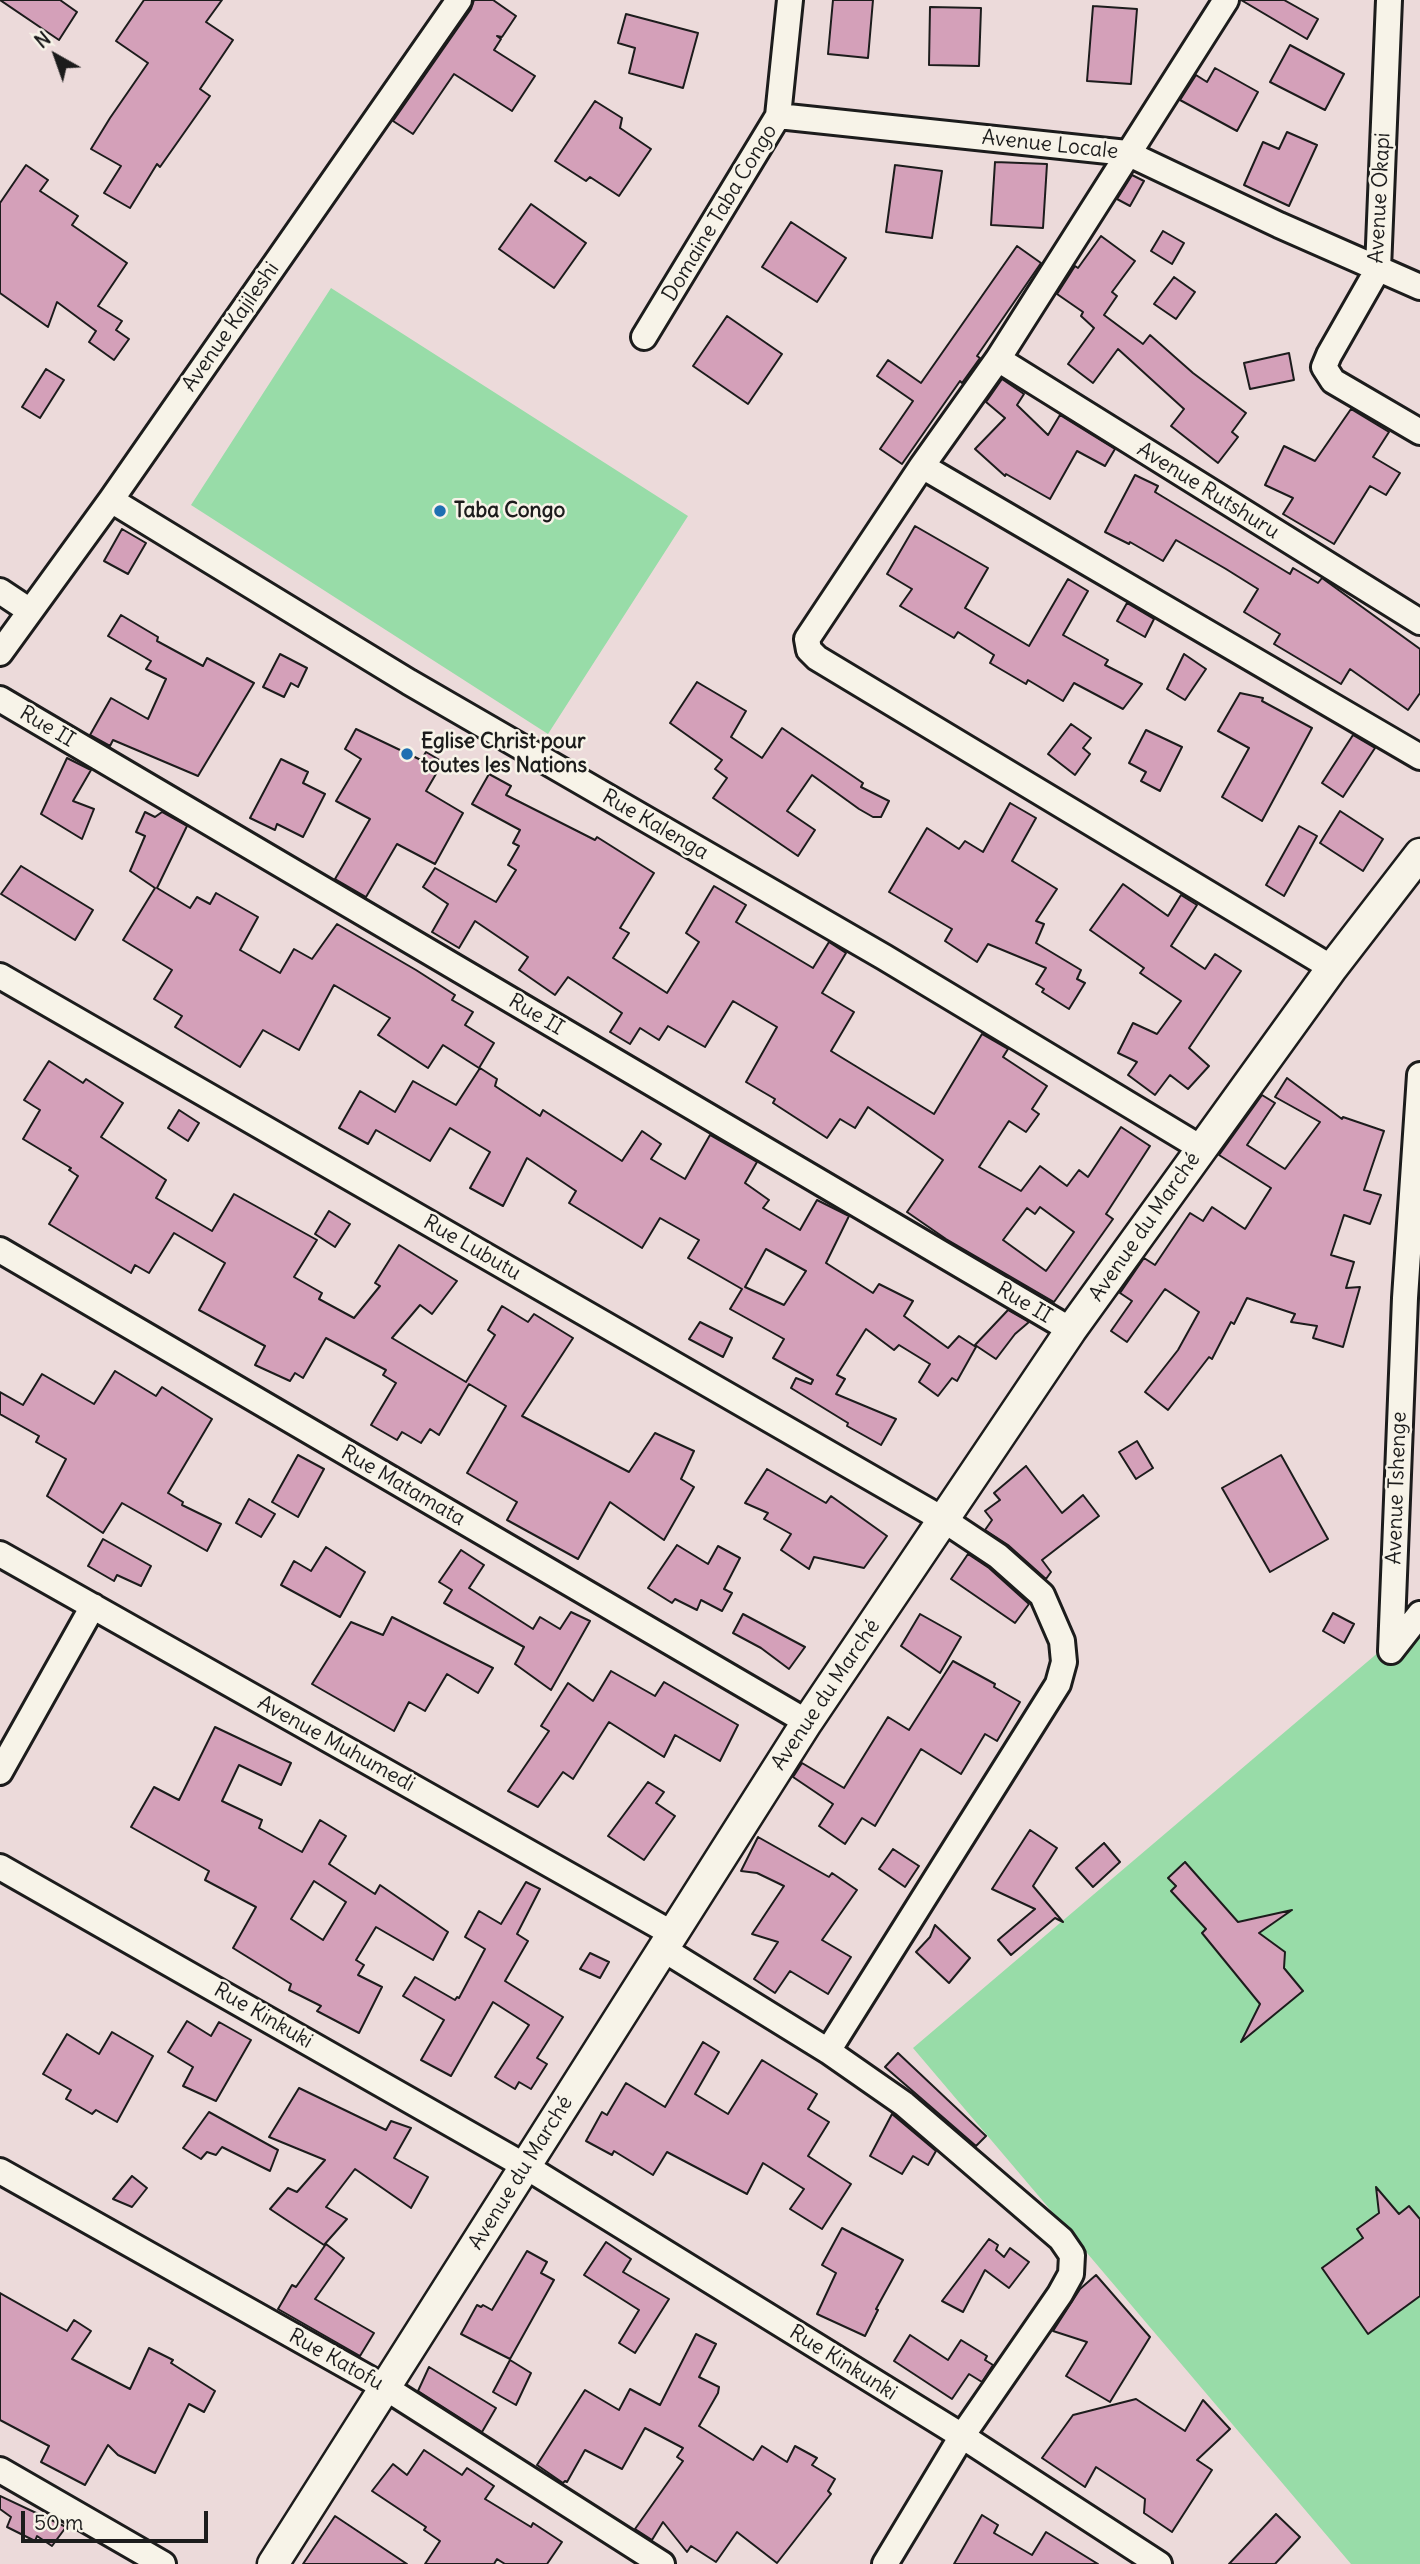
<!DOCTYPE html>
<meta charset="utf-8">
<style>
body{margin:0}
#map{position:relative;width:1420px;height:2564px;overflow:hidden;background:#ecdada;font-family:Delius,sans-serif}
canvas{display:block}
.north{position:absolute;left:21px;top:21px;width:70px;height:70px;-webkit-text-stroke:5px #f7f3e8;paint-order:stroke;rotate:320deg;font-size:19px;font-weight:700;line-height:28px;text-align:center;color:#1c1c1c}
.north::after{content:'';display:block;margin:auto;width:24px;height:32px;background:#1c1c1c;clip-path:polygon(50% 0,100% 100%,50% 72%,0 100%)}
.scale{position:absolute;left:21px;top:2511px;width:187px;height:32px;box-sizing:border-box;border:4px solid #1c1c1c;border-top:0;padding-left:9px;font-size:21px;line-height:24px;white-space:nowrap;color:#1c1c1c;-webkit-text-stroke:5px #f7f3e8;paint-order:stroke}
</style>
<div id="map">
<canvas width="1420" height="2564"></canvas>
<div class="north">N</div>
<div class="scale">50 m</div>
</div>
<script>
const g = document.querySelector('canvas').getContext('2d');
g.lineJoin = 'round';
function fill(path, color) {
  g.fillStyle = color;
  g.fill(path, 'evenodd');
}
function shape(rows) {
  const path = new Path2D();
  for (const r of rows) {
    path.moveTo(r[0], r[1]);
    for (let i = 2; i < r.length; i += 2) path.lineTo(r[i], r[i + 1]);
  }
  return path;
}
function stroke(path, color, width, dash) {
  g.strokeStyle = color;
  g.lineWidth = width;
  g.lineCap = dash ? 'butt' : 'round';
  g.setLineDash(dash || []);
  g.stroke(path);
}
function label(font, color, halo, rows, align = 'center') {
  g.font = font + ' Delius,sans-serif';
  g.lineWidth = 5;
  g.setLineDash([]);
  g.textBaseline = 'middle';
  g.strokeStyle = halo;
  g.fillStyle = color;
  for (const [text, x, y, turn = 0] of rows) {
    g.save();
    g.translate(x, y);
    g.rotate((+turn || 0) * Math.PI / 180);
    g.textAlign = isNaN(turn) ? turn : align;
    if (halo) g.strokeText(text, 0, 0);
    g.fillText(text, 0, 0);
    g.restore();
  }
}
const green = shape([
 [331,288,688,516,548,734,191,505],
 [1420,1617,1420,2564,1351,2564,913,2048]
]);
const building = shape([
 [0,0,60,0,77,12,59,40,0,0],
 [144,0,222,0,206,22,233,40,200,89,210,96,160,167,157,164,130,208,104,193,121,166,91,149,110,118,148,63,116,41,144,0],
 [474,0,493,0,516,16,502,37,497,36,501,39,494,50,535,76,512,111,454,74,413,134,393,121,471,9,474,0],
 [833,0,873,0,868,58,828,54,833,0],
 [1241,0,1284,0,1318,19,1307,39,1241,0],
 [1093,6,1137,9,1131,84,1087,81,1093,6],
 [930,7,981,8,979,66,929,65,930,7],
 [626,14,698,33,683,88,629,73,635,48,618,43,626,14],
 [1290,45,1344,74,1325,110,1270,82,1290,45],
 [1215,68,1258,92,1237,131,1180,100,1196,75,1207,82,1215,68],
 [595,101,622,118,620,128,651,149,619,196,590,177,586,181,555,161,595,101],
 [1287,132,1317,145,1289,206,1244,185,1263,142,1279,149,1287,132],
 [995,162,1047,164,1043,228,991,225,995,162],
 [26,165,48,180,40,191,78,216,72,225,127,263,98,306,122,321,116,330,129,339,114,360,89,342,96,331,57,302,48,327,0,293,0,203,26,165],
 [895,165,942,171,932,238,886,232,895,165],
 [1132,175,1144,181,1130,206,1117,199,1132,175],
 [531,204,586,243,554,288,499,249,531,204],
 [791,222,846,258,817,302,762,267,791,222],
 [1163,231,1184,243,1172,264,1151,251,1163,231],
 [1101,236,1135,261,1112,292,1117,296,1104,315,1143,344,1150,335,1193,373,1246,413,1232,432,1238,437,1218,463,1171,426,1184,409,1118,349,1093,383,1068,364,1094,328,1081,316,1083,312,1057,294,1075,266,1078,268,1101,236],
 [1017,246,1041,263,977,356,980,358,962,383,960,381,902,464,880,449,913,401,877,376,888,360,921,383,1017,246],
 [1174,277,1195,292,1176,319,1154,304,1174,277],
 [727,316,782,354,748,404,693,366,727,316],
 [1289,353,1294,380,1250,389,1244,363,1289,353],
 [46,369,64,380,40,418,22,407,46,369],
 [1002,379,1024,394,1017,405,1048,435,1060,415,1115,449,1105,466,1077,451,1050,499,1006,474,1005,476,975,449,1005,418,986,402,1002,379],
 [1351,409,1389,432,1373,457,1400,473,1386,495,1370,486,1334,544,1283,514,1293,498,1265,485,1284,446,1315,461,1351,409],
 [1135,475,1158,486,1155,492,1290,574,1293,568,1318,583,1322,578,1420,649,1420,693,1408,710,1350,669,1341,684,1274,644,1280,634,1244,612,1258,589,1226,569,1176,540,1163,561,1130,542,1129,544,1105,532,1135,475],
 [915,526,988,568,965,608,1029,646,1068,579,1088,591,1063,635,1108,660,1105,665,1142,684,1123,709,1074,683,1063,701,1028,680,1026,684,990,663,994,655,958,632,954,638,900,606,912,589,887,574,915,526],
 [122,529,146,543,128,574,104,561,122,529],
 [1127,603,1154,619,1145,637,1117,621,1127,603],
 [121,615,158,637,157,641,203,666,207,658,254,683,198,776,113,740,110,746,90,735,111,698,148,719,166,679,146,669,151,661,108,636,121,615],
 [280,654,307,668,298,687,291,683,284,697,263,687,280,654],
 [1184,654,1206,669,1185,700,1167,689,1184,654],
 [697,682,746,711,731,737,762,758,782,728,863,783,861,787,889,801,881,817,873,817,859,809,812,775,787,811,815,830,798,856,713,798,727,778,715,769,722,760,670,723,697,682],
 [1240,693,1263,698,1262,701,1312,728,1262,821,1222,797,1249,748,1218,731,1240,693],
 [1071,724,1091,738,1083,748,1090,754,1075,775,1048,754,1071,724],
 [356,729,421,760,426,752,443,762,426,791,463,813,435,864,397,844,366,897,335,879,370,819,336,801,361,759,345,749,356,729],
 [1146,730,1182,747,1160,791,1141,781,1146,772,1129,763,1146,730],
 [1353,735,1375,748,1343,797,1322,783,1353,735],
 [67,758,91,770,73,801,94,809,82,839,41,814,67,758],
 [281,759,308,772,303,783,325,794,303,837,277,824,275,830,250,818,281,759],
 [489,774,511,786,506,795,595,840,597,837,654,873,620,928,629,933,613,958,667,993,699,942,686,933,714,886,746,905,736,922,813,968,829,942,846,953,822,993,854,1012,831,1051,934,1114,982,1034,1008,1049,1003,1057,1047,1086,1032,1109,1039,1114,1026,1132,1009,1121,979,1167,1021,1191,1040,1166,1067,1186,1079,1170,1088,1177,1121,1127,1150,1146,1106,1214,1113,1219,1054,1302,946,1239,907,1212,943,1160,868,1107,855,1128,840,1119,827,1138,773,1103,775,1099,746,1082,777,1027,733,1001,705,1047,668,1026,659,1040,640,1028,630,1044,610,1032,622,1013,568,977,555,995,519,970,528,957,475,921,459,948,432,932,448,904,423,887,435,868,496,902,516,870,508,865,519,846,513,843,520,830,472,804,489,774],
 [1040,1207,1074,1232,1046,1271,1003,1240,1027,1208,1035,1214,1040,1207],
 [1010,803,1036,818,1012,861,1057,889,1036,921,1044,924,1036,943,1081,970,1077,979,1085,983,1069,1009,1042,992,1044,989,1036,984,1046,968,988,944,977,962,945,941,952,929,889,892,927,828,959,849,965,841,983,852,1010,803],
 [1340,811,1383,839,1363,871,1320,843,1340,811],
 [145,812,155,817,162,812,187,826,157,888,190,908,197,897,210,904,216,893,258,917,240,950,280,973,294,949,312,959,337,924,416,970,455,995,452,1000,473,1012,465,1025,494,1043,479,1068,443,1045,428,1068,378,1035,390,1018,334,985,299,1050,263,1030,240,1067,175,1027,182,1016,154,999,172,970,123,940,155,888,130,871,145,836,136,832,145,812],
 [1299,826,1317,836,1284,896,1266,885,1299,826],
 [21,866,93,910,75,940,1,894,21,866],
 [1123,884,1168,916,1181,895,1197,905,1171,946,1205,969,1215,954,1241,971,1189,1048,1209,1066,1188,1089,1170,1075,1155,1095,1128,1075,1137,1062,1118,1053,1133,1023,1157,1034,1181,1001,1140,973,1144,968,1090,930,1123,884],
 [49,1061,83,1083,86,1079,123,1103,101,1137,166,1180,156,1198,212,1231,234,1194,317,1240,294,1277,322,1293,319,1299,354,1318,380,1286,375,1283,399,1245,457,1281,432,1314,420,1305,392,1338,466,1382,495,1335,488,1330,502,1306,528,1322,534,1314,573,1338,522,1416,629,1472,655,1433,694,1451,681,1479,694,1487,664,1540,610,1502,578,1559,507,1520,517,1502,467,1473,506,1406,469,1384,439,1435,430,1429,421,1443,402,1432,397,1440,371,1425,396,1383,383,1375,386,1370,326,1338,303,1378,295,1373,290,1381,255,1365,265,1346,199,1310,225,1263,174,1233,149,1273,135,1265,131,1273,49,1224,78,1176,69,1170,71,1168,23,1139,40,1110,24,1100,49,1061],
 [480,1068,497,1079,495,1086,540,1116,543,1110,622,1161,642,1131,661,1144,651,1159,685,1179,710,1135,757,1162,745,1183,769,1200,763,1208,800,1230,817,1200,849,1216,826,1263,873,1293,879,1284,913,1301,904,1316,948,1348,959,1336,976,1347,957,1381,952,1378,938,1396,919,1382,930,1364,899,1345,894,1350,866,1329,837,1375,845,1379,836,1394,896,1419,881,1445,847,1426,848,1423,791,1388,796,1378,811,1384,813,1380,773,1358,784,1339,730,1309,742,1289,688,1258,699,1240,660,1218,642,1248,569,1203,576,1191,527,1158,503,1206,470,1188,490,1152,450,1128,430,1161,376,1130,368,1144,339,1128,360,1091,395,1112,413,1081,456,1105,480,1068],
 [766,1249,806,1271,784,1305,745,1287,766,1249],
 [1287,1078,1342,1119,1343,1117,1384,1131,1364,1190,1381,1195,1370,1224,1344,1215,1331,1255,1354,1262,1346,1288,1360,1287,1343,1347,1313,1338,1317,1326,1291,1322,1295,1314,1247,1298,1234,1324,1231,1322,1212,1359,1209,1357,1168,1410,1145,1392,1178,1350,1199,1312,1165,1289,1127,1342,1111,1331,1132,1301,1120,1293,1144,1258,1155,1265,1190,1213,1203,1221,1212,1207,1245,1229,1271,1188,1219,1155,1262,1095,1275,1103,1247,1145,1285,1169,1320,1122,1275,1097,1287,1078],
 [179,1110,199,1123,188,1141,168,1128,179,1110],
 [329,1211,350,1224,335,1247,315,1234,329,1211],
 [1008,1310,1029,1322,1015,1334,996,1359,975,1345,1008,1310],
 [700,1322,732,1338,723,1357,689,1339,700,1322],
 [115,1371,156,1396,162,1387,212,1419,168,1493,183,1502,182,1505,221,1524,207,1551,122,1503,103,1533,47,1496,66,1459,36,1442,39,1436,0,1414,0,1392,23,1405,42,1374,94,1404,115,1371],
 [1137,1441,1153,1468,1136,1479,1119,1452,1137,1441],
 [298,1455,324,1469,298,1517,272,1502,298,1455],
 [1281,1455,1328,1539,1270,1572,1222,1488,1281,1455],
 [1026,1466,1062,1513,1083,1495,1099,1516,1042,1560,1051,1572,1046,1579,1008,1545,985,1530,992,1520,985,1511,1000,1500,994,1493,1026,1466],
 [767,1469,826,1503,831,1496,887,1536,864,1568,814,1557,809,1569,781,1550,791,1534,764,1519,768,1513,745,1503,767,1469],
 [249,1499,275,1514,261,1537,236,1523,249,1499],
 [103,1539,151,1566,141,1586,117,1575,114,1581,88,1566,103,1539],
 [677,1545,708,1564,718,1546,740,1558,724,1589,732,1593,722,1611,701,1600,697,1610,675,1599,672,1603,648,1588,677,1545],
 [326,1547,365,1572,340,1617,281,1585,294,1561,311,1571,326,1547],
 [461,1550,484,1565,469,1588,533,1629,540,1617,560,1629,571,1612,590,1621,551,1690,515,1664,524,1647,444,1603,452,1590,439,1582,461,1550],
 [968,1554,989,1568,1029,1604,1015,1623,951,1579,968,1554],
 [1333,1613,1354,1624,1344,1643,1323,1631,1333,1613],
 [743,1614,805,1647,789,1669,761,1648,733,1633,743,1614],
 [920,1614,961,1637,940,1673,901,1646,920,1614],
 [392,1617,493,1668,478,1693,447,1674,425,1711,409,1702,394,1731,312,1684,351,1622,383,1635,392,1617],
 [953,1661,995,1684,994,1687,1020,1702,997,1741,985,1734,961,1774,921,1749,875,1826,862,1818,845,1844,819,1826,833,1804,793,1777,802,1763,844,1788,888,1717,909,1730,953,1661],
 [611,1671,655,1696,664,1682,738,1725,720,1761,675,1735,664,1757,609,1722,573,1779,563,1772,538,1807,508,1791,549,1731,541,1726,568,1683,593,1701,611,1671],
 [215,1727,291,1763,281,1785,239,1765,222,1801,262,1820,259,1828,302,1852,320,1820,346,1836,329,1864,375,1894,380,1885,448,1932,433,1960,376,1927,356,1960,364,1965,358,1975,382,1987,359,2033,317,2011,321,2006,289,1990,291,1984,233,1948,256,1907,205,1880,209,1871,131,1827,154,1787,179,1800,215,1727],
 [314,1881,346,1902,323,1940,291,1919,314,1881],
 [648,1782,664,1792,656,1803,675,1816,644,1860,608,1836,648,1782],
 [1030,1830,1057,1848,1033,1886,1063,1922,1055,1918,1011,1955,998,1940,1035,1909,992,1889,1030,1830],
 [758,1837,829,1877,832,1873,857,1890,822,1940,851,1957,828,1994,790,1971,775,1993,754,1979,778,1942,752,1934,784,1886,757,1873,741,1871,758,1837],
 [1104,1843,1120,1862,1093,1887,1076,1868,1104,1843],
 [893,1849,919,1866,905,1887,879,1869,893,1849],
 [1185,1862,1238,1922,1292,1910,1259,1933,1285,1952,1284,1968,1303,1991,1241,2042,1260,2004,1202,1933,1206,1929,1171,1891,1176,1886,1168,1878,1185,1862],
 [526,1882,540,1889,517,1934,528,1941,505,1981,563,2017,537,2058,547,2064,531,2089,519,2082,515,2089,495,2077,529,2025,493,2002,451,2076,421,2060,444,2020,403,1996,415,1977,455,2000,457,1997,459,1998,485,1949,465,1937,479,1911,501,1924,526,1882],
 [935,1925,970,1958,949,1983,916,1952,930,1937,935,1925],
 [590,1953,609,1962,600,1978,580,1969,590,1953],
 [187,2021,211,2036,219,2022,251,2040,216,2101,183,2086,193,2067,168,2052,187,2021],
 [112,2032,153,2056,117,2122,96,2110,92,2114,66,2099,71,2090,43,2074,67,2034,99,2054,112,2032],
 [703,2042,719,2052,695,2094,728,2114,762,2060,817,2094,808,2109,829,2122,808,2156,851,2184,822,2229,790,2209,804,2189,763,2163,747,2194,667,2152,653,2175,614,2151,612,2155,586,2141,602,2112,607,2115,626,2083,665,2107,703,2042],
 [898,2053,986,2136,976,2146,885,2067,898,2053],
 [299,2088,386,2130,391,2121,411,2128,394,2158,428,2177,411,2208,355,2169,326,2207,347,2219,324,2245,270,2209,288,2188,297,2192,325,2160,269,2137,299,2088],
 [209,2112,278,2150,270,2171,222,2147,216,2155,207,2152,201,2159,183,2148,209,2112],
 [892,2114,936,2151,928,2165,913,2156,902,2174,870,2156,892,2114],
 [132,2176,147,2188,132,2207,113,2199,132,2176],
 [1376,2187,1399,2214,1409,2206,1420,2219,1420,2296,1368,2334,1322,2268,1363,2238,1357,2229,1379,2213,1376,2187],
 [842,2228,903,2260,876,2309,878,2310,865,2336,817,2314,836,2273,822,2265,842,2228],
 [989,2239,998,2245,996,2250,1004,2257,1010,2248,1029,2262,1009,2288,985,2270,963,2312,942,2301,989,2239],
 [606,2242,631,2259,623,2272,669,2299,635,2353,619,2343,639,2310,584,2275,606,2242],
 [326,2244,344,2258,315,2299,374,2333,360,2356,278,2309,292,2285,296,2287,326,2244],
 [527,2251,547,2262,541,2273,554,2280,510,2359,461,2334,477,2305,481,2307,483,2305,492,2310,527,2251],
 [1096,2275,1150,2337,1110,2402,1066,2376,1087,2342,1053,2331,1080,2289,1096,2275],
 [0,2293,67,2331,74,2320,91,2331,72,2359,130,2389,149,2348,173,2360,171,2363,215,2391,204,2412,189,2404,155,2473,118,2455,108,2445,85,2485,41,2462,49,2446,0,2420,0,2293],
 [696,2334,716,2344,699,2377,719,2387,718,2393,699,2426,753,2460,762,2446,787,2462,795,2446,817,2458,812,2465,835,2479,828,2491,831,2494,777,2563,737,2532,716,2562,691,2546,687,2552,663,2522,652,2540,635,2529,683,2461,677,2457,683,2448,645,2428,622,2469,585,2450,567,2482,565,2481,563,2483,537,2465,585,2390,619,2410,630,2389,660,2405,696,2334],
 [910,2335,948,2360,961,2340,987,2356,985,2360,993,2365,982,2382,969,2374,952,2399,894,2361,910,2335],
 [510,2360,531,2373,516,2405,493,2392,510,2360],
 [429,2367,496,2408,482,2432,418,2391,429,2367],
 [1136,2399,1185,2431,1203,2400,1230,2429,1197,2460,1212,2470,1172,2532,1144,2513,1145,2499,1096,2467,1085,2487,1042,2458,1073,2415,1136,2399],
 [424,2450,462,2475,467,2468,494,2486,485,2499,531,2527,533,2523,562,2542,547,2564,505,2564,497,2559,494,2564,425,2564,440,2541,424,2530,426,2527,372,2491,393,2464,407,2475,424,2450],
 [0,2496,66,2527,52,2546,37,2536,35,2541,7,2527,11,2517,0,2509,0,2496],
 [1276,2514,1300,2537,1275,2564,1229,2564,1276,2514],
 [982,2515,998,2525,994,2533,1032,2555,1046,2532,1098,2564,954,2564,982,2515],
 [335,2516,407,2564,303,2564,335,2516]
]);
const minor = shape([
 [1226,0,998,359,922,466,807,639,809,650,817,658,1332,968],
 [1389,0,1378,269,1329,355,1324,367,1333,381,1420,432],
 [778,116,1127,153,1279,225,1420,287],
 [644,337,778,116,790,0],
 [998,359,1420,622],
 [922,466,1420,757],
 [111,500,409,682,884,957,1201,1148],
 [0,591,30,611],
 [0,653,111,500,459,0],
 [0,699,1071,1330],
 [0,976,944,1520,998,1556,1042,1595,1062,1641,1064,1662,1058,1684,828,2051],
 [0,1250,807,1722],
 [0,1554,673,1934],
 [1391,1651,1405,1298,1420,1075],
 [1391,1651,1420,1614],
 [0,1772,93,1606],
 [0,1867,525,2166,962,2436,1159,2564],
 [663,1949,828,2051,904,2104,1061,2239,1072,2255,1071,2274,1060,2294,962,2436,885,2564],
 [0,2171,386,2388,662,2564],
 [0,2470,163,2564]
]);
const tertiary = shape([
 [273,2564,807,1722,1071,1330,1332,968,1420,854]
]);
const markers = [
 [440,511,7,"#1f6fb2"],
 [407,754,7,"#1f6fb2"]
];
const streetNames = [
 ["Avenue Locale",1050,145,6],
 ["Avenue Okapi",1380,198,-87],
 ["Domaine Taba Congo",720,213,-59],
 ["Avenue Kajileshi",231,327,-55],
 ["Avenue Rutshuru",1208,491,32],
 ["Rue II",47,727,31],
 ["Rue Kalenga",655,825,30],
 ["Rue II",536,1015,31],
 ["Avenue du Marché",1145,1227,-55],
 ["Rue Lubutu",472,1248,30],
 ["Rue II",1024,1303,31],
 ["Rue Matamata",403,1486,30],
 ["Avenue Tshenge",1397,1488,-88],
 ["Avenue du Marché",826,1695,-56],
 ["Avenue Muhumedi",336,1744,29],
 ["Rue Kinkuki",263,2016,30],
 ["Avenue du Marché",521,2173,-58],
 ["Rue Katofu",336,2360,29],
 ["Rue Kinkunki",843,2363,32]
];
const poiNames = [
 ["Taba Congo",454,511],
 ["Eglise Christ pour",421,742],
 ["toutes les Nations",421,766]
];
fill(green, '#98dca8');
fill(building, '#d4a0b9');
stroke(building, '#1c1c1c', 2);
stroke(minor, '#1c1c1c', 30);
stroke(tertiary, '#1c1c1c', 35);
stroke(minor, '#f7f3e8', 24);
stroke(tertiary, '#f7f3e8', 30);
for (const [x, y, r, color] of markers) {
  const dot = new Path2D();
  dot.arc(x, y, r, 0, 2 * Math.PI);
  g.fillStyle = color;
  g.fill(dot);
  stroke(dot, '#f7f3e8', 2.5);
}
label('21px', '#1c1c1c', '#f7f3e8', streetNames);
label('bold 21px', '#1c1c1c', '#f7f3e8', poiNames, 'left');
</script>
